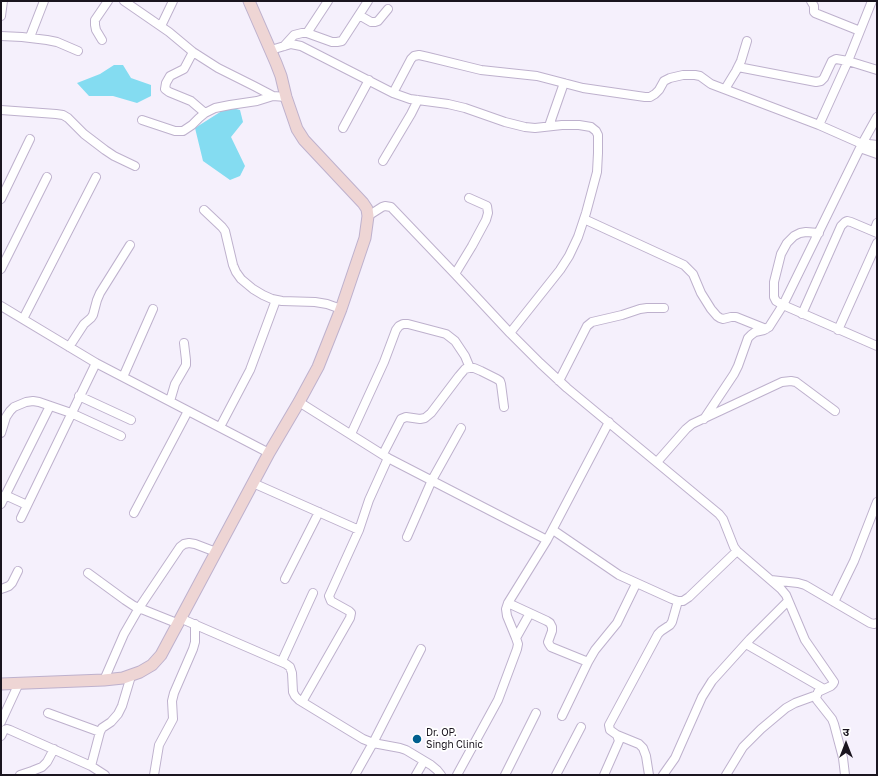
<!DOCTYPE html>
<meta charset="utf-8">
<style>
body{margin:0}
#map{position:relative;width:878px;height:776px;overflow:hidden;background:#f5f0fc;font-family:"Golos Text","Noto Sans Devanagari",sans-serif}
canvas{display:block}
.frame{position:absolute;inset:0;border:2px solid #1a151f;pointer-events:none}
.north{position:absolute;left:826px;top:724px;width:40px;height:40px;-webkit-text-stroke:3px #fff;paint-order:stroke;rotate:0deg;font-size:11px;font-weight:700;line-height:16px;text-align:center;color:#1a151f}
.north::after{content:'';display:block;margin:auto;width:14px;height:18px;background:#1a151f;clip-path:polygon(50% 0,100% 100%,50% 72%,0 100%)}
</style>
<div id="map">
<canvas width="878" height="776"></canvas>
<div class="frame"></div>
<div class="north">उ</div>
</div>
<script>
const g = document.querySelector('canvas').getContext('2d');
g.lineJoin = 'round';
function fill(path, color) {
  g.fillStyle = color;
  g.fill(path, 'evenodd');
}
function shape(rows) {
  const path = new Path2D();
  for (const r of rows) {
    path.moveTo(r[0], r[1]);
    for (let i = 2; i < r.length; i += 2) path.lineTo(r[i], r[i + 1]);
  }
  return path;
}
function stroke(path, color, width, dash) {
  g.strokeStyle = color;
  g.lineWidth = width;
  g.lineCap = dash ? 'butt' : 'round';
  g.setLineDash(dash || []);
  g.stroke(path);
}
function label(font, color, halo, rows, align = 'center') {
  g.font = font + ' "Golos Text",sans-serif';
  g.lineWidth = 3.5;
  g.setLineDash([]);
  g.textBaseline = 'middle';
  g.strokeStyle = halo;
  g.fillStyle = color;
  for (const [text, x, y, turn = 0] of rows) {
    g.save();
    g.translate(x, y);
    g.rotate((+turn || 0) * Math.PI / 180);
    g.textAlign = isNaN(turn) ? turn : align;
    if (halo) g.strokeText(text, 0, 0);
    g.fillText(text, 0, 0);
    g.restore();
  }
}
const water = shape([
 [114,65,123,65,131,78,151,85,151,96,137,103,113,96,89,96,77,83,100,74],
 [228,107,240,110,243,122,231,137,245,166,240,176,230,180,203,161,195,128]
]);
const street = shape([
 [124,1,169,32,193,52,218,68,254,86,273,96],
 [811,1,814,6,814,12,815,13,860,31],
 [359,15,371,22,375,22,378,21,388,9],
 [1,16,3,1],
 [161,26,173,1],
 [307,33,328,1],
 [1,36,22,37,47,40,57,42,78,51],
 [30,37,44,1],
 [102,40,96,30,95,25,95,20,108,1],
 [284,46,294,35,302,33,307,33,332,42,337,42,342,41,344,38,368,1],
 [271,50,291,44,301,46,393,93,410,99,448,104,465,108,505,122,525,127,535,128,562,125,579,125,591,127,596,131,598,135,598,153,597,172,586,213,578,237,569,256,560,270,510,333],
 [193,52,184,69,170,76,166,83,165,89,169,92,191,101,205,113],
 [738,67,816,82,821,81,824,78,832,61,836,59,848,61,877,70],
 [725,89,736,71,741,61,747,41],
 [393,93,411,59,414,56,419,55,428,57,481,70,537,76,583,88,645,97,650,97,655,94,659,90,664,81,670,78,683,75,695,75,700,76,711,84,819,125],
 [1,110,56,114,63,115,68,118,84,134,105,150,114,156,135,166],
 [877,117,862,144,783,305,877,346],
 [142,120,175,131,183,131,192,125,199,118,205,113,215,108,230,105,257,101,273,96,286,97],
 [549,126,564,83],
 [343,128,369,80],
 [864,142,869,144,877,145],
 [862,144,819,125,848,61,872,1],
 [860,148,877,154],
 [383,161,411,114,418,100],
 [1,199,30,139],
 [204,210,222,227,225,231,233,265,236,272,241,279,253,289,263,295,272,299,282,301,315,302,327,304,341,309],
 [368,216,382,207,385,206,391,207,455,274,510,333,540,363,567,388,719,514,723,519,734,547,737,551,781,589,786,595,805,640,834,682,833,684,831,686,818,692,816,698,817,700,832,719,834,724,843,758,845,775],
 [584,219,684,265,693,274,701,293,711,309,717,316,720,318,723,319,731,317,736,317,766,329],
 [874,231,877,223],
 [1,269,47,177],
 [455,274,472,246,486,220,488,213,487,206,469,198],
 [1,306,96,363,269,453],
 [802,314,841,226,845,222,847,221,851,222,877,233],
 [23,319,96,177],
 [838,330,877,243],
 [69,347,84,324,91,318,93,315,97,300,100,293,130,245],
 [123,377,153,309],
 [559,381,587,326,592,322,622,315,640,309,647,308,664,308],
 [79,396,131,420],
 [170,401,175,384,186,365,186,360,184,343],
 [299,402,388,458,547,540],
 [704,419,734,374,738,366,748,338,751,335,755,332,764,330,769,327,783,305,776,301,774,297,774,282,781,254,787,243,794,236,800,233,806,232,819,233],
 [220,427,250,370,276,300],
 [1,433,6,417,10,411,14,407,26,402,33,401,39,402,71,413,121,436],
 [351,434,384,362,396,330,399,326,403,324,408,324,446,334,455,341,465,356,470,368],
 [383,454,401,419,406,417,420,419,425,418,431,413,459,376,465,369,469,368,474,368,481,371,497,379,500,381,501,384,504,407],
 [657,462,686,429,692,424,782,382,791,381,796,382,835,411],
 [253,483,359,530],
 [5,495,27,505],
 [1,504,50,406],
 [134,513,188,411],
 [21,518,96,363],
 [553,530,619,575,672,599,678,601,683,601,689,597,737,551],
 [407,537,432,480,461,428],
 [88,573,125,600,134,606,179,624],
 [285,579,319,512],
 [771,580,798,583,805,585,870,623,874,624,877,623],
 [1,589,4,588,9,586,12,583,18,571],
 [834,602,854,561,877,502],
 [508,603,547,621,550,623,552,627,552,631,548,642,549,644,551,647,588,662],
 [182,619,286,664,290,667,292,673,293,692,295,696,299,700,363,739,373,743,400,748,406,750,431,765,437,770,441,775],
 [516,638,530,613],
 [746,644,824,689],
 [282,661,313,593],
 [104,680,124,634,139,608,180,547,184,544,189,543,195,544,216,552],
 [302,702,350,618,351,613,349,611,331,601,329,596,359,530,369,500,388,458],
 [48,713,100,732],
 [562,716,588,662,595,650,617,623,636,584],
 [1,722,19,683],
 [617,735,639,744,643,748,646,756,649,775],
 [1,736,4,730,7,729,10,730,91,766,105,775],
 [91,766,100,732,102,728,111,722,118,714,122,706,131,676],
 [20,775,32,771,42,767,47,762,54,749],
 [154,775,159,745,173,719,172,701,174,693,193,649,195,642,195,624],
 [355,775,373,743,421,649],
 [416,775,424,761],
 [457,775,498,700,517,649,518,644,516,638,507,616,506,609,508,603,547,540,609,422],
 [505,775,536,713],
 [556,775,581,727],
 [604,775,619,741,617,735,610,730,609,725,658,634,661,631,670,625,672,622,678,601],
 [663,775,675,758,702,697,712,681,750,639,788,601],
 [726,775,743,747,761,729,786,708,795,703,817,695]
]);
const secondary = shape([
 [1,684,104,680,123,678,140,672,152,665,161,655,269,453,299,402,318,367,341,309,365,238,368,216,367,209,363,203,304,140,297,129,286,97,281,76,276,63,249,1]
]);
const markers = [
 [417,739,5,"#005f8f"]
];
const poiNames = [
 ["Dr. OP.",426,733],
 ["Singh Clinic",426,745]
];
fill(water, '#84dcf1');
stroke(street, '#beb1cd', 10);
stroke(secondary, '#beb1cd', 13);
stroke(street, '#fff', 8);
stroke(secondary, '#eed5d4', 11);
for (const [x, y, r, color] of markers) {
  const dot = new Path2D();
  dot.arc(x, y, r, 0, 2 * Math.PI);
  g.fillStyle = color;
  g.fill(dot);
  stroke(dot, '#fff', 1.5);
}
label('10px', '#1a151f', '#fff', poiNames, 'left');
</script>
